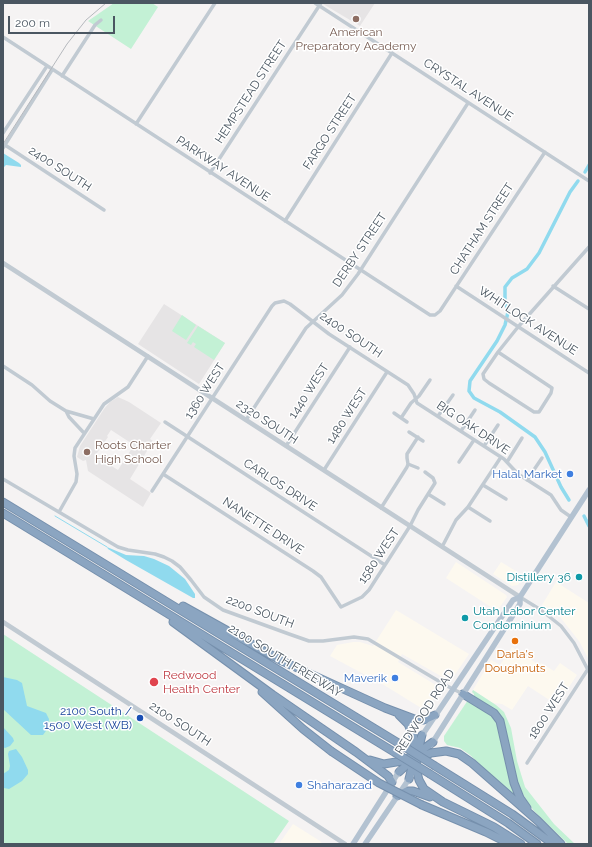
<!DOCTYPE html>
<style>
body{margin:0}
#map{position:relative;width:592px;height:847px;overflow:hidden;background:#f5f3f3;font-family:Raleway,sans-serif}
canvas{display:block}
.frame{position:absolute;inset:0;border:4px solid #4a5661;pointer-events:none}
.scale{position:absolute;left:8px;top:16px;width:107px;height:18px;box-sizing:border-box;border:2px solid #4a5661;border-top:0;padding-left:5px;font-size:12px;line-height:14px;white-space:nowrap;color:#4a5661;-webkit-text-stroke:3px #fff;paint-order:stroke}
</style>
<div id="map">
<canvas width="592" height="847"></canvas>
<div class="frame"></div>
<div class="scale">200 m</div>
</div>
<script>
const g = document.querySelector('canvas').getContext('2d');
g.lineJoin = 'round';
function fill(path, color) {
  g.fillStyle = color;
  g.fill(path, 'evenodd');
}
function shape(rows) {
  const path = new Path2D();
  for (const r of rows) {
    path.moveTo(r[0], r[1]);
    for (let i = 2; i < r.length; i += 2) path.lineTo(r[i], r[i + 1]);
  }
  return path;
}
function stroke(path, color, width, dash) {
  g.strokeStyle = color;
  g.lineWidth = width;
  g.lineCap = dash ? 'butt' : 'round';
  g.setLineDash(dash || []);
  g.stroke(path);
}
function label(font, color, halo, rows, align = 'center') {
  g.font = font + ' Raleway,sans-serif';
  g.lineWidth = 3;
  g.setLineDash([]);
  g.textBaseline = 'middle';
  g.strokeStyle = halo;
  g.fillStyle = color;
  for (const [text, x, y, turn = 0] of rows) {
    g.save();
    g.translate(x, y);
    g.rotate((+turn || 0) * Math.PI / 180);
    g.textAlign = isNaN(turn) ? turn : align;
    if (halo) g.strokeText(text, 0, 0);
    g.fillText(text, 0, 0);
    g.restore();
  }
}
const commercial = shape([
 [456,562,506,595,507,597,497,611,446,578],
 [501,562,524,576,518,585,512,586,493,574],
 [556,582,589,603,589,660,579,641,560,617,542,605],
 [396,610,469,654,454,676,446,679,402,654,398,662,439,687,439,690,426,711,384,685,330,656,337,645,353,642,360,642,373,646],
 [512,647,539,665,541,663,554,671,560,663,577,675,557,705,528,686,512,710,502,704,493,703,473,690,491,660,500,665],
 [293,824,320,841,323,844,279,844]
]);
const education = shape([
 [323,3,375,3,360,26,323,4],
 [164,304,225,343,199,384,138,344],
 [118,397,129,402,161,423,150,439,153,441,130,479,151,493,143,507,88,471,86,460,83,461,77,457,80,446,104,409,110,402],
 [111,430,134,445,118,470,95,456,108,437,107,436]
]);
const green = shape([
 [114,3,152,3,158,7,131,49,88,21],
 [182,315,196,325,186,340,172,331],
 [198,326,225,343,214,360,194,347,196,344,193,342,191,345,187,343],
 [3,634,289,821,273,844,3,844],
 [473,690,496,705,504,712,511,728,517,761,525,787,554,824,575,844,568,844,534,811,528,803,519,787,516,777,505,725,501,716,493,708,474,696,474,694,472,692],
 [468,700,487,711,496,720,517,800,470,755,460,748,447,745,444,741,444,736]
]);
const water = shape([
 [3,153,19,163,21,165,21,167,6,165,3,168],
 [107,547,126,555,144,556,154,559,169,566,185,579,195,594,195,598,193,598,126,560,108,549],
 [3,677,17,680,22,683,27,706,46,713,49,719,48,728,43,735,31,735,3,709],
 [3,727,13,738,14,741,10,746,5,748,3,747],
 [16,749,22,757,28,770,28,774,22,781,9,789,4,788,3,774,9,770,10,766,8,754,9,751]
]);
const stream = shape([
 [55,516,107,547]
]);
const canal = shape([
 [585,172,589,165],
 [569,500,561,487,545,452,535,437,500,412,474,398,469,391,470,381,497,341,505,325,508,312,505,301,505,287,512,278,527,269,539,253,570,192,578,181],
 [584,516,589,526]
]);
const minor = shape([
 [315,3,589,181],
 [3,37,430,315,435,315,440,311,545,152],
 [62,76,95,25,101,20],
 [136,124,215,3],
 [3,133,47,66],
 [5,145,104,210],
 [3,148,52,70],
 [210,173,321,3],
 [285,221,392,53],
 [456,286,589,373],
 [553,286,589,309],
 [498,352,552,388,551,393,539,412,534,412,489,383,484,379,483,374,498,352,518,327,589,247],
 [3,366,32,385,50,401,66,411,69,417,84,433],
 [66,411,94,419],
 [394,413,407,422],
 [438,416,453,395],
 [401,418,411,403,419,396,430,380],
 [246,420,306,328,342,295,358,274,468,103],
 [165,422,385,565],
 [461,431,475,410],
 [409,432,423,441],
 [286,446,350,347],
 [484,446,498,425],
 [459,462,474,440],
 [507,462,522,438],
 [408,464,418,468],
 [324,470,387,372],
 [163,474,313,571,321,577,341,607,362,597,369,590,410,526,418,510,435,483,433,478,425,472],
 [3,479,118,547,128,550,155,554,164,557,172,561,180,567,191,580,204,597,223,610,289,634,309,641,323,641,354,637,368,639,447,686,463,694],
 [527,480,542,458],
 [483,485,506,499],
 [152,491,272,306,275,303,284,301,290,304,329,334,408,385,414,394,417,403,504,459,518,474,551,495,561,510,571,517],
 [428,494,444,504],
 [468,507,490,521],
 [381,508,407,467,408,464,407,458,407,454,418,437],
 [59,512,76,482,77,474,74,456,75,448,104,404,128,387,148,356],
 [442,547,456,520,468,507,501,457],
 [520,597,541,610,561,626,574,643,588,670],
 [527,763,588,669]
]);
const tertiary = shape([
 [3,263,520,597],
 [3,622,345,844]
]);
const primary = shape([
 [421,737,513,600,520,597,589,490],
 [431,745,520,604,520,597],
 [353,844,400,770],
 [365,844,411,776]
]);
const motorway = shape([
 [3,502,400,744],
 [3,513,394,752],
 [183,606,282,661,385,708,417,720,424,720,435,715],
 [173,622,273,695,356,752,388,776,392,782],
 [262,692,303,729,331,751],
 [463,694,494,713,500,721,514,783,520,798,527,808],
 [399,715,408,724,414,738,414,760,409,779],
 [422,735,417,755,416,768,419,780,424,789,443,802,494,827,521,844],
 [370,760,384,764,402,761,418,753,433,742],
 [435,766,512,814,553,844],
 [399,772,410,762,431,753,446,751,459,754,472,763,538,821,561,844],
 [430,774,508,823,537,844],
 [397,796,407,791,413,791,430,797],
 [422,805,486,832,510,844]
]);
const tram = shape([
 [3,144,67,44,86,20,106,3]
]);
const motorwayBridge = shape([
 [400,744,435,766],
 [331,751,379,783,422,805],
 [394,752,430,774]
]);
const markers = [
 [356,19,4,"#8d6e63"],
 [87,452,4,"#8d6e63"],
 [570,474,4,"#3f7fe0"],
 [579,577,4,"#0f9aa8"],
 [465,618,4,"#0f9aa8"],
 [515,641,4,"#e8710a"],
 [395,678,4,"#3f7fe0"],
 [154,682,5,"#e0444e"],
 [140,718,4,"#1a4fb4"],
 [299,785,4,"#3f7fe0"]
];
const educationNames = [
 ["American",356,32],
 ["Preparatory Academy",356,46],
 ["Roots Charter",95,445,"left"],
 ["High School",95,459,"left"]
];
const streetNames = [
 ["CRYSTAL AVENUE",468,90,33],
 ["HEMPSTEAD STREET",251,92,-57],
 ["FARGO STREET",330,132,-57],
 ["2400 SOUTH",60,169,33],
 ["PARKWAY AVENUE",223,169,33],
 ["CHATHAM STREET",482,229,-57],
 ["DERBY STREET",360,250,-56],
 ["WHITLOCK AVENUE",528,321,33],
 ["2400 SOUTH",351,335,34],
 ["1360 WEST",205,391,-57],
 ["1440 WEST",309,391,-57],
 ["1480 WEST",347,416,-57],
 ["2320 SOUTH",267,422,33],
 ["BIG OAK DRIVE",473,428,34],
 ["CARLOS DRIVE",280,485,33],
 ["NANETTE DRIVE",263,526,33],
 ["1580 WEST",379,556,-56],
 ["2200 SOUTH",260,612,21],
 ["2100 SOUTH FREEWAY",285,661,31],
 ["1800 WEST",549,711,-57],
 ["REDWOOD ROAD",425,712,-57],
 ["2100 SOUTH",180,724,33]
];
const shopNames = [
 ["Halal Market",562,474],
 ["Maverik",387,678],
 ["Shaharazad",307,785,"left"]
];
const cultureNames = [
 ["Distillery 36",571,577],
 ["Utah Labor Center",473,611,"left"],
 ["Condominium",473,625,"left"]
];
const foodNames = [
 ["Darla's",515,654],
 ["Doughnuts",515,668]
];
const healthNames = [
 ["Redwood",163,675],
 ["Health Center",163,689]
];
const transitNames = [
 ["2100 South /",132,711],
 ["1500 West (WB)",132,725]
];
fill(commercial, '#fdf9ef');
fill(education, '#e6e4e5');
fill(green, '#c3f1d5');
fill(water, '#90daee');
stroke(stream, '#90daee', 1);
stroke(canal, '#90daee', 3.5);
stroke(motorway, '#7690ad', 9);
stroke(minor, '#c1cad2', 3.5);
stroke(tertiary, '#c1cad2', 4.5);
stroke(primary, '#b3c2d1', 5.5);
stroke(motorway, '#8ba5c1', 7);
stroke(tram, '#b5b8bd', 1);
stroke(motorwayBridge, '#7690ad', 9, []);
stroke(motorwayBridge, '#8ba5c1', 7);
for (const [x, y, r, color] of markers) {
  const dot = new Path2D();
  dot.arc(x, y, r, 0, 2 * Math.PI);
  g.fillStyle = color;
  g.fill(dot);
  stroke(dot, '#fff', 1.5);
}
label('12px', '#785e54', '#fff', educationNames);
label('12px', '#4a5661', '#fff', streetNames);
label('12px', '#366cbe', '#fff', shopNames, 'right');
label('12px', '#0d838f', '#fff', cultureNames, 'right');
label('12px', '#c56008', '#fff', foodNames);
label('12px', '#be3a42', '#fff', healthNames, 'left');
label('12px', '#164399', '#fff', transitNames, 'right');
</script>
